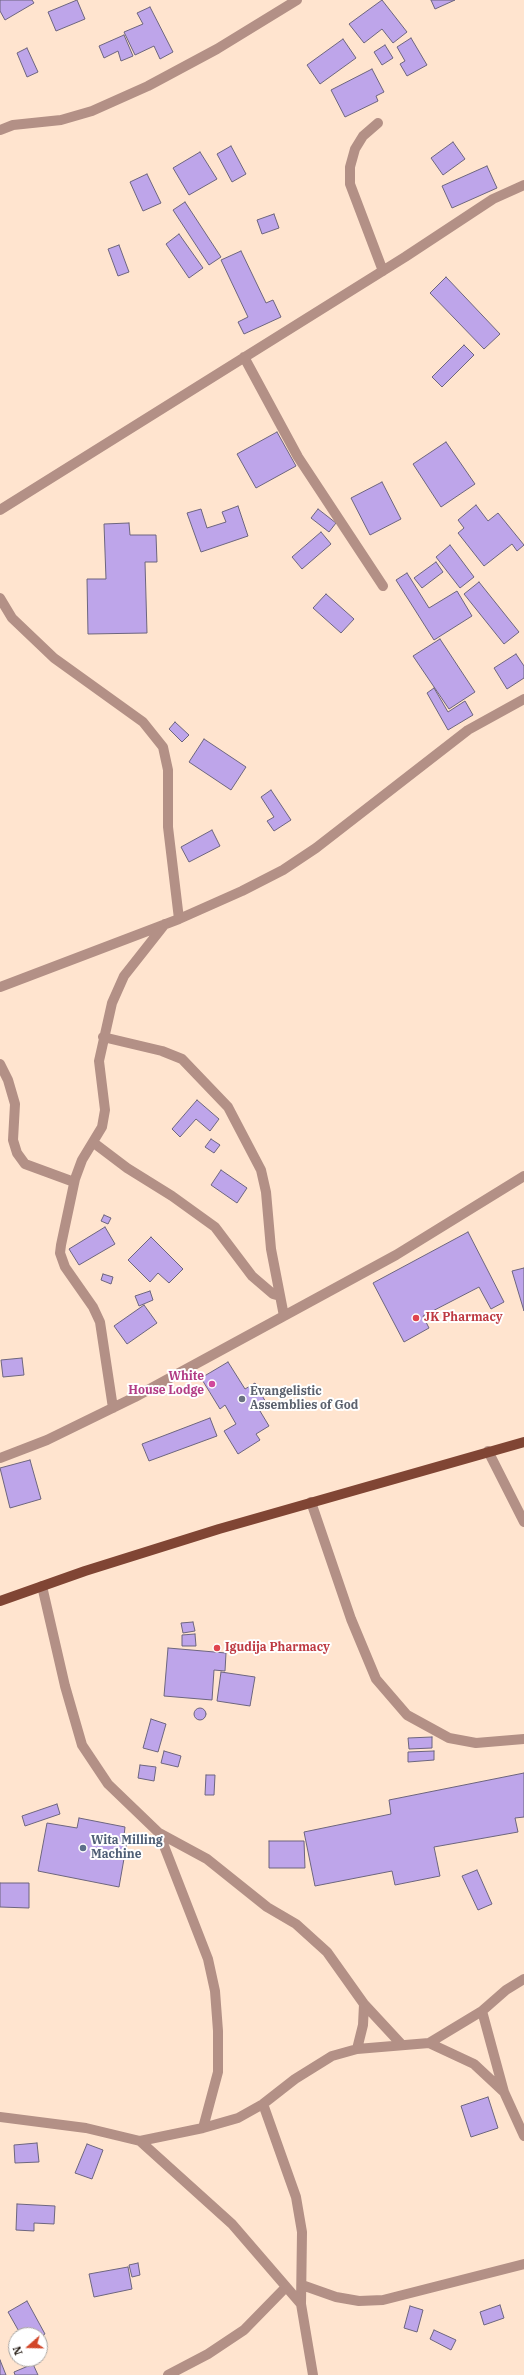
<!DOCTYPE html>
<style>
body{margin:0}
#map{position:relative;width:524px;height:2375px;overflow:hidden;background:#ffe4cf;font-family:"IBM Plex Serif",serif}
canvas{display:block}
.north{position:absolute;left:8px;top:2327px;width:40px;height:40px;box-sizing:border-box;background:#fff;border:1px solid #aaa6a3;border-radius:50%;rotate:250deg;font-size:11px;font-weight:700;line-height:16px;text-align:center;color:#2a2119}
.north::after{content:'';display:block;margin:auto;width:14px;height:18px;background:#d24729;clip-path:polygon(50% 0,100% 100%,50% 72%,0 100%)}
</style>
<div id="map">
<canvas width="524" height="2375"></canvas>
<div class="north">N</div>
</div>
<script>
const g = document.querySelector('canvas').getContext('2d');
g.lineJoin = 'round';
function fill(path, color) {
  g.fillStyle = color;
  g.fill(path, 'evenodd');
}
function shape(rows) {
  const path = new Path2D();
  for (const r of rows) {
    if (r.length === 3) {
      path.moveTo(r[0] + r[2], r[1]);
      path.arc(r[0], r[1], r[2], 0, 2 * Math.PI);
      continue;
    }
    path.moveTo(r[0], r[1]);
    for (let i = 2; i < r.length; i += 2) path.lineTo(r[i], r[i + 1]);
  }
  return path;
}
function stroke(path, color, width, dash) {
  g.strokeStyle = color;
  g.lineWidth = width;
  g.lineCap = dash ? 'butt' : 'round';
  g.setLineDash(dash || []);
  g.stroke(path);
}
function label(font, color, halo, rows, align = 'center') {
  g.font = font + ' "IBM Plex Serif",serif';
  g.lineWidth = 4;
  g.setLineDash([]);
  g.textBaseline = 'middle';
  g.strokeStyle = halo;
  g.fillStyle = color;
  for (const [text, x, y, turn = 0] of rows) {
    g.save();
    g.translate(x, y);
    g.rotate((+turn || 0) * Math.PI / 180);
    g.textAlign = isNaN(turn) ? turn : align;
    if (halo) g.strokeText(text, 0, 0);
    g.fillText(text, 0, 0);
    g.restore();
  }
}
const building = shape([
 [0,0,32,0,34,3,5,20,0,11,0,0],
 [77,0,85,19,56,31,48,12,77,0],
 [382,0,407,32,393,43,382,29,364,43,349,24,382,0],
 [431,0,455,0,435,9,431,0],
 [150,7,173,52,160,59,154,46,135,55,124,32,143,24,137,13,150,7],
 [124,35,133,56,121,61,118,51,104,58,99,46,124,35],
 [411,38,427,65,407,76,400,64,405,61,397,47,411,38],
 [343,39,356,58,320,84,307,65,343,39],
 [385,45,393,58,382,65,374,52,385,45],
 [27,48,38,72,27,77,17,53,27,48],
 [372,69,384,92,376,96,378,101,345,117,331,90,372,69],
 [453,142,465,159,443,175,431,158,453,142],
 [231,146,246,174,232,182,217,154,231,146],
 [200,152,217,179,189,195,173,168,200,152],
 [487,166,497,188,452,208,442,186,487,166],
 [147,174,161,203,143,211,130,182,147,174],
 [185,202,221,257,209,265,173,210,185,202],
 [274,214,279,228,262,234,257,220,274,214],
 [179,234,203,268,189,278,166,244,179,234],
 [119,245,129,272,118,276,108,249,119,245],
 [241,251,266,303,273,300,281,317,244,334,238,322,248,317,221,260,241,251],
 [446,277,500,334,484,349,430,293,446,277],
 [464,345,474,355,442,387,432,377,464,345],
 [277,432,296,466,256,488,237,454,277,432],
 [446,442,475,484,441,507,413,464,446,442],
 [382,482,401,519,370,535,351,498,382,482],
 [476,505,488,521,498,513,524,545,517,551,512,544,484,566,458,533,464,528,458,520,476,505],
 [238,506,248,536,201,552,187,513,201,509,207,528,226,522,222,512,238,506],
 [318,509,336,523,329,532,311,518,318,509],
 [129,523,130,535,156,535,157,562,145,562,147,633,88,634,87,579,106,579,104,524,129,523],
 [321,532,331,544,302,569,292,557,321,532],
 [450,545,474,577,460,588,436,557,450,545],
 [436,562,443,572,422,588,414,578,436,562],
 [407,573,429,608,457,591,472,616,434,640,396,580,407,573],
 [479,582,519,632,504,644,464,594,479,582],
 [326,594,354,619,341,633,313,608,326,594],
 [440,639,475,692,449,709,413,656,440,639],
 [516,654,524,666,524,678,507,689,494,668,516,654],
 [434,688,448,712,465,701,473,715,448,730,427,693,434,688],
 [175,722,189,735,182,742,169,729,175,722],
 [204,739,246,767,231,790,189,762,204,739],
 [271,790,291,820,274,831,267,821,274,817,261,797,271,790],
 [212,830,220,846,189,862,181,847,212,830],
 [197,1100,219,1119,210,1131,196,1119,180,1137,172,1129,197,1100],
 [211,1139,220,1145,214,1153,205,1147,211,1139],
 [221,1170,247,1188,237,1203,211,1185,221,1170],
 [104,1215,111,1218,108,1224,101,1221,104,1215],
 [105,1227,115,1244,79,1265,69,1249,105,1227],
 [468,1232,504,1302,491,1309,479,1287,423,1316,429,1328,404,1342,373,1283,468,1232],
 [151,1237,183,1269,169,1283,158,1273,150,1282,128,1260,151,1237],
 [524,1268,524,1311,512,1271,524,1268],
 [103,1274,113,1277,111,1284,101,1280,103,1274],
 [150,1291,153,1300,139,1306,135,1296,150,1291],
 [144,1305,157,1323,127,1344,114,1326,144,1305],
 [22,1358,24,1375,3,1377,1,1360,22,1358],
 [228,1362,245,1389,255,1383,268,1406,260,1411,269,1426,256,1434,260,1440,238,1454,224,1431,236,1424,225,1405,220,1409,201,1378,228,1362],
 [210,1418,217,1436,149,1461,142,1444,210,1418],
 [30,1460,41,1499,10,1508,0,1468,30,1460],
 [193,1622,195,1631,183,1633,181,1623,193,1622],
 [195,1634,196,1646,182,1646,182,1635,195,1634],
 [168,1648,226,1653,225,1671,214,1670,212,1700,164,1696,168,1648],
 [221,1672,255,1677,250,1706,217,1701,221,1672],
 [200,1714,6],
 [151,1719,166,1724,158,1752,143,1748,151,1719],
 [432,1737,432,1748,409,1749,408,1738,432,1737],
 [164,1751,181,1756,178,1767,161,1763,164,1751],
 [434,1751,434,1760,408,1762,408,1752,434,1751],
 [140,1765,156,1767,154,1781,138,1778,140,1765],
 [524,1773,524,1817,515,1818,518,1832,434,1847,440,1876,395,1885,392,1871,315,1886,304,1832,391,1814,389,1800,524,1773],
 [206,1775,215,1775,214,1795,205,1795,206,1775],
 [57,1804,60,1814,25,1826,22,1816,57,1804],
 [79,1818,125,1827,124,1836,128,1836,119,1887,38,1871,47,1823,77,1828,79,1818],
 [269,1841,304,1841,305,1868,269,1868,269,1841],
 [477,1870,492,1904,478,1910,462,1876,477,1870],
 [0,1883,29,1883,29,1908,0,1907,0,1883],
 [488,2097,498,2128,471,2137,461,2106,488,2097],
 [37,2143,39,2162,15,2163,14,2145,37,2143],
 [87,2144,103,2150,92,2179,75,2173,87,2144],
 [17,2204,55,2206,54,2224,34,2223,34,2231,16,2230,17,2204],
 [138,2263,140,2275,132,2277,129,2265,138,2263],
 [128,2267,132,2289,94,2297,89,2274,128,2267],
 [27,2301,45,2334,40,2337,40,2335,21,2335,8,2312,27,2301],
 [500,2305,504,2318,484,2325,480,2312,500,2305],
 [410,2306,423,2310,417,2332,404,2328,410,2306],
 [434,2330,456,2340,451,2350,430,2339,434,2330],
 [0,2360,6,2375,0,2375,0,2360],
 [33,2364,38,2375,15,2375,14,2372,33,2364]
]);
const service = shape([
 [311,1502,351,1619,376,1679,407,1715,449,1738,476,1743,524,1739]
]);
const minor = shape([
 [378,123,363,136,355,149,350,167,350,184,383,271],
 [0,130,13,125,61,120,92,111,148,86,217,49,297,0],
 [244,357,298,457,383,586],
 [0,510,405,257,493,199,524,185],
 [0,598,12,618,54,658,143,722,163,747,168,770,168,827,179,919],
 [0,987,179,919,242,891,283,870,316,848,468,730,524,699],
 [103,1037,162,1051,182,1059,228,1107,261,1170,266,1192,271,1249,284,1316],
 [0,1064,8,1080,15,1104,13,1140,17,1153,25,1164,74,1182],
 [94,1143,127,1168,172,1196,215,1227,252,1276,273,1294,280,1296],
 [113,1408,100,1322,93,1307,65,1267,60,1253,61,1245,75,1179,82,1160,102,1127,105,1110,99,1061,112,1003,124,976,165,924],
 [488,1451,524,1522],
 [0,1458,47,1440,135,1397,396,1255,524,1176],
 [42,1586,65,1686,82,1745,108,1784,159,1833,207,1859,267,1907,296,1924,327,1952,364,2004,402,2045],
 [159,1833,208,1959,215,1991,218,2031,218,2072,203,2128],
 [482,2011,504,2092],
 [429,2043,482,2011,506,1990,524,1979],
 [357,2049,363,2025,364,2004],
 [263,2104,296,2197,302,2232,301,2304,313,2375],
 [0,2117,86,2128,140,2141,203,2128,238,2118,263,2104,295,2079,332,2056,357,2049,429,2043,474,2064,504,2092,524,2136],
 [140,2141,232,2224,301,2304],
 [302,2285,336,2297,359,2301,383,2300,524,2264],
 [168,2375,208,2354,244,2330,286,2287]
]);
const primary = shape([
 [0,1601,85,1571,219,1529,524,1442]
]);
const markers = [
 [416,1318,4,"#e0444e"],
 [212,1384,4,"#d1479c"],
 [242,1399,4,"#6b7280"],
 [217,1648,4,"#e0444e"],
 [83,1848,4,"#5c6f8a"]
];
const healthNames = [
 ["JK Pharmacy",424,1318],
 ["Igudija Pharmacy",225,1648]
];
const hotelNames = [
 ["White",204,1377],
 ["House Lodge",204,1391]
];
const worshipNames = [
 ["Evangelistic",250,1392],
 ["Assemblies of God",250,1406]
];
const serviceNames = [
 ["Wita Milling",91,1841],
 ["Machine",91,1855]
];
fill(building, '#bea5ea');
stroke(building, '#6d657e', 1);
stroke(service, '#b39086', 10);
stroke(minor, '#b39086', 10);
stroke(primary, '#804534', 10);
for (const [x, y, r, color] of markers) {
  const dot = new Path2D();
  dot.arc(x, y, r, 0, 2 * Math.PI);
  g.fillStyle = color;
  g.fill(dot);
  stroke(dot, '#fff', 1.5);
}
label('bold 12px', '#be3a42', '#fff', healthNames, 'left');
label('bold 12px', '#b23c85', '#fff', hotelNames, 'right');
label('bold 12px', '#5b616d', '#fff', worshipNames, 'left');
label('bold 12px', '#4e5e75', '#fff', serviceNames, 'left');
</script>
